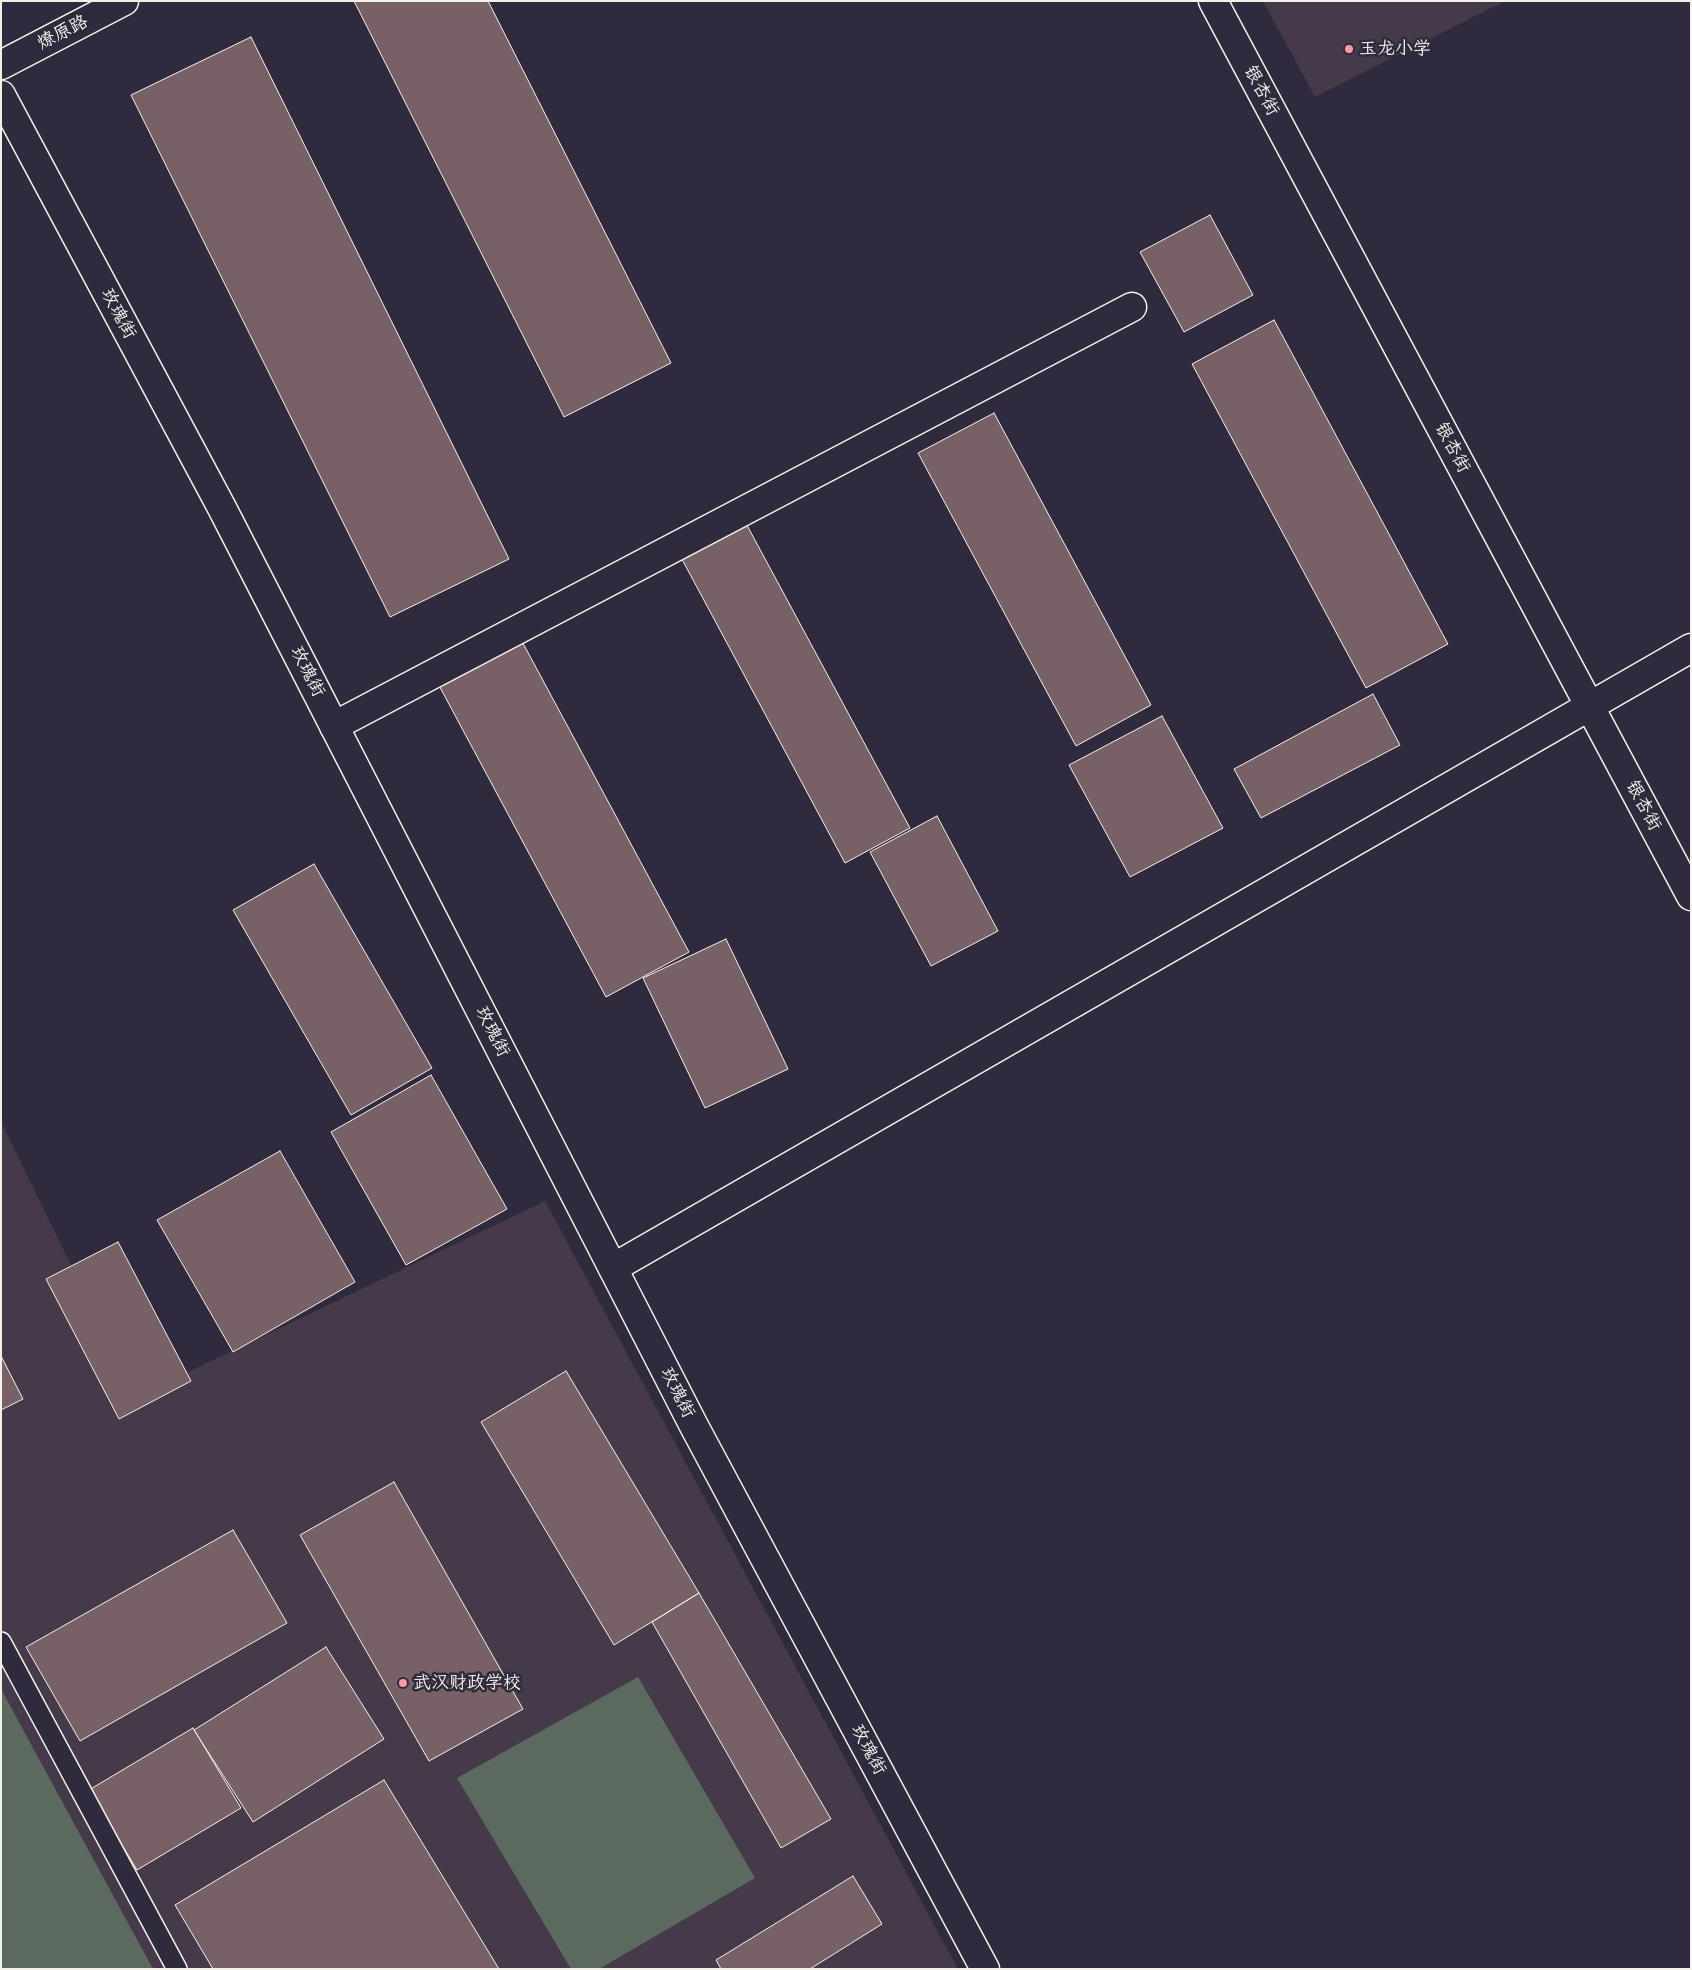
<!DOCTYPE html>
<meta charset="utf-8">
<style>
body{margin:0}
#map{position:relative;width:1692px;height:1970px;overflow:hidden;background:#2f2a3d;font-family:Sriracha,sans-serif}
canvas{display:block}
.frame{position:absolute;inset:0;border:2px solid #f4f1e8;pointer-events:none}
</style>
<div id="map">
<canvas width="1692" height="1970"></canvas>
<div class="frame"></div>
</div>
<script>
const g = document.querySelector('canvas').getContext('2d');
g.lineJoin = 'round';
function fill(path, color) {
  g.fillStyle = color;
  g.fill(path, 'evenodd');
}
function shape(rows) {
  const path = new Path2D();
  for (const r of rows) {
    path.moveTo(r[0], r[1]);
    for (let i = 2; i < r.length; i += 2) path.lineTo(r[i], r[i + 1]);
  }
  return path;
}
function stroke(path, color, width, dash) {
  g.strokeStyle = color;
  g.lineWidth = width;
  g.lineCap = dash ? 'butt' : 'round';
  g.setLineDash(dash || []);
  g.stroke(path);
}
function label(font, color, halo, rows, align = 'center') {
  g.font = font + ' Sriracha,"LXGW WenKai TC",sans-serif';
  g.lineWidth = 5;
  g.setLineDash([]);
  g.textBaseline = 'middle';
  g.strokeStyle = halo;
  g.fillStyle = color;
  for (const [text, x, y, turn = 0] of rows) {
    g.save();
    g.translate(x, y);
    g.rotate((+turn || 0) * Math.PI / 180);
    g.textAlign = isNaN(turn) ? turn : align;
    if (halo) g.strokeText(text, 0, 0);
    g.fillText(text, 0, 0);
    g.restore();
  }
}
const built = shape([
 [1263,1,1505,1,1315,97],
 [1,1122,136,1397,545,1201,958,1969,1,1969]
]);
const green = shape([
 [638,1677,755,1878,599,1969,571,1969,457,1778],
 [1,1689,153,1969,1,1969]
]);
const building = shape([
 [354,1,488,1,671,363,564,417,354,1],
 [251,37,509,559,390,617,131,95,251,37],
 [1210,215,1253,295,1184,332,1140,252,1210,215],
 [1274,320,1448,644,1366,688,1192,364,1274,320],
 [994,413,1151,705,1076,746,918,453,994,413],
 [742,516,910,828,845,863,677,550,742,516],
 [518,634,689,952,606,997,435,678,518,634],
 [1373,694,1400,745,1261,818,1234,769,1373,694],
 [1162,716,1223,828,1130,877,1069,765,1162,716],
 [937,816,998,931,931,966,870,852,937,816],
 [314,864,432,1068,351,1115,233,910,314,864],
 [726,939,788,1069,705,1108,643,978,726,939],
 [431,1075,507,1209,406,1265,331,1132,431,1075],
 [280,1151,355,1282,233,1352,157,1220,280,1151],
 [118,1242,191,1381,119,1419,46,1279,118,1242],
 [1,1356,23,1399,1,1410,1,1356],
 [566,1371,699,1593,614,1645,481,1422,566,1371],
 [394,1482,523,1709,429,1761,300,1535,394,1482],
 [233,1530,287,1623,80,1741,26,1647,233,1530],
 [699,1593,831,1819,781,1848,652,1622,699,1593],
 [326,1647,384,1739,253,1822,194,1730,326,1647],
 [193,1728,241,1808,137,1870,89,1790,193,1728],
 [384,1780,499,1969,213,1969,175,1905,384,1780],
 [853,1876,882,1924,810,1969,721,1969,716,1960,853,1876]
]);
const service = shape([
 [1,1642,177,1969]
]);
const minor = shape([
 [1213,1,1691,896],
 [334,726,1132,307],
 [613,1268,1691,648]
]);
const tertiary = shape([
 [1,65,124,1],
 [1,95,222,508,694,1426,985,1969]
]);
const markers = [
 [1349,49,5,"#ff9aa2"],
 [403,1683,5,"#ff9aa2"]
];
const streetNames = [
 ["燎原路",63,33,-27],
 ["银杏街",1261,91,62],
 ["玫瑰街",118,314,62],
 ["银杏街",1452,448,62],
 ["玫瑰街",307,672,63],
 ["银杏街",1643,806,62],
 ["玫瑰街",492,1032,63],
 ["玫瑰街",677,1393,63],
 ["玫瑰街",868,1750,62]
];
const poiNames = [
 ["玉龙小学",1359,49],
 ["武汉财政学校",413,1683]
];
fill(built, '#453a49');
fill(green, '#5c695e');
fill(building, '#786166');
stroke(building, '#f4f1e8', 1);
stroke(service, '#f4f1e8', 22);
stroke(minor, '#f4f1e8', 31);
stroke(tertiary, '#f4f1e8', 31);
stroke(service, '#2f2a3d', 19);
stroke(minor, '#2f2a3d', 28);
stroke(tertiary, '#2f2a3d', 28);
for (const [x, y, r, color] of markers) {
  const dot = new Path2D();
  dot.arc(x, y, r, 0, 2 * Math.PI);
  g.fillStyle = color;
  g.fill(dot);
  stroke(dot, '#2f2a3d', 2);
}
label('18px', '#f4f1e8', '#2f2a3d', streetNames);
label('18px', '#f4f1e8', '#2f2a3d', poiNames, 'left');
</script>
